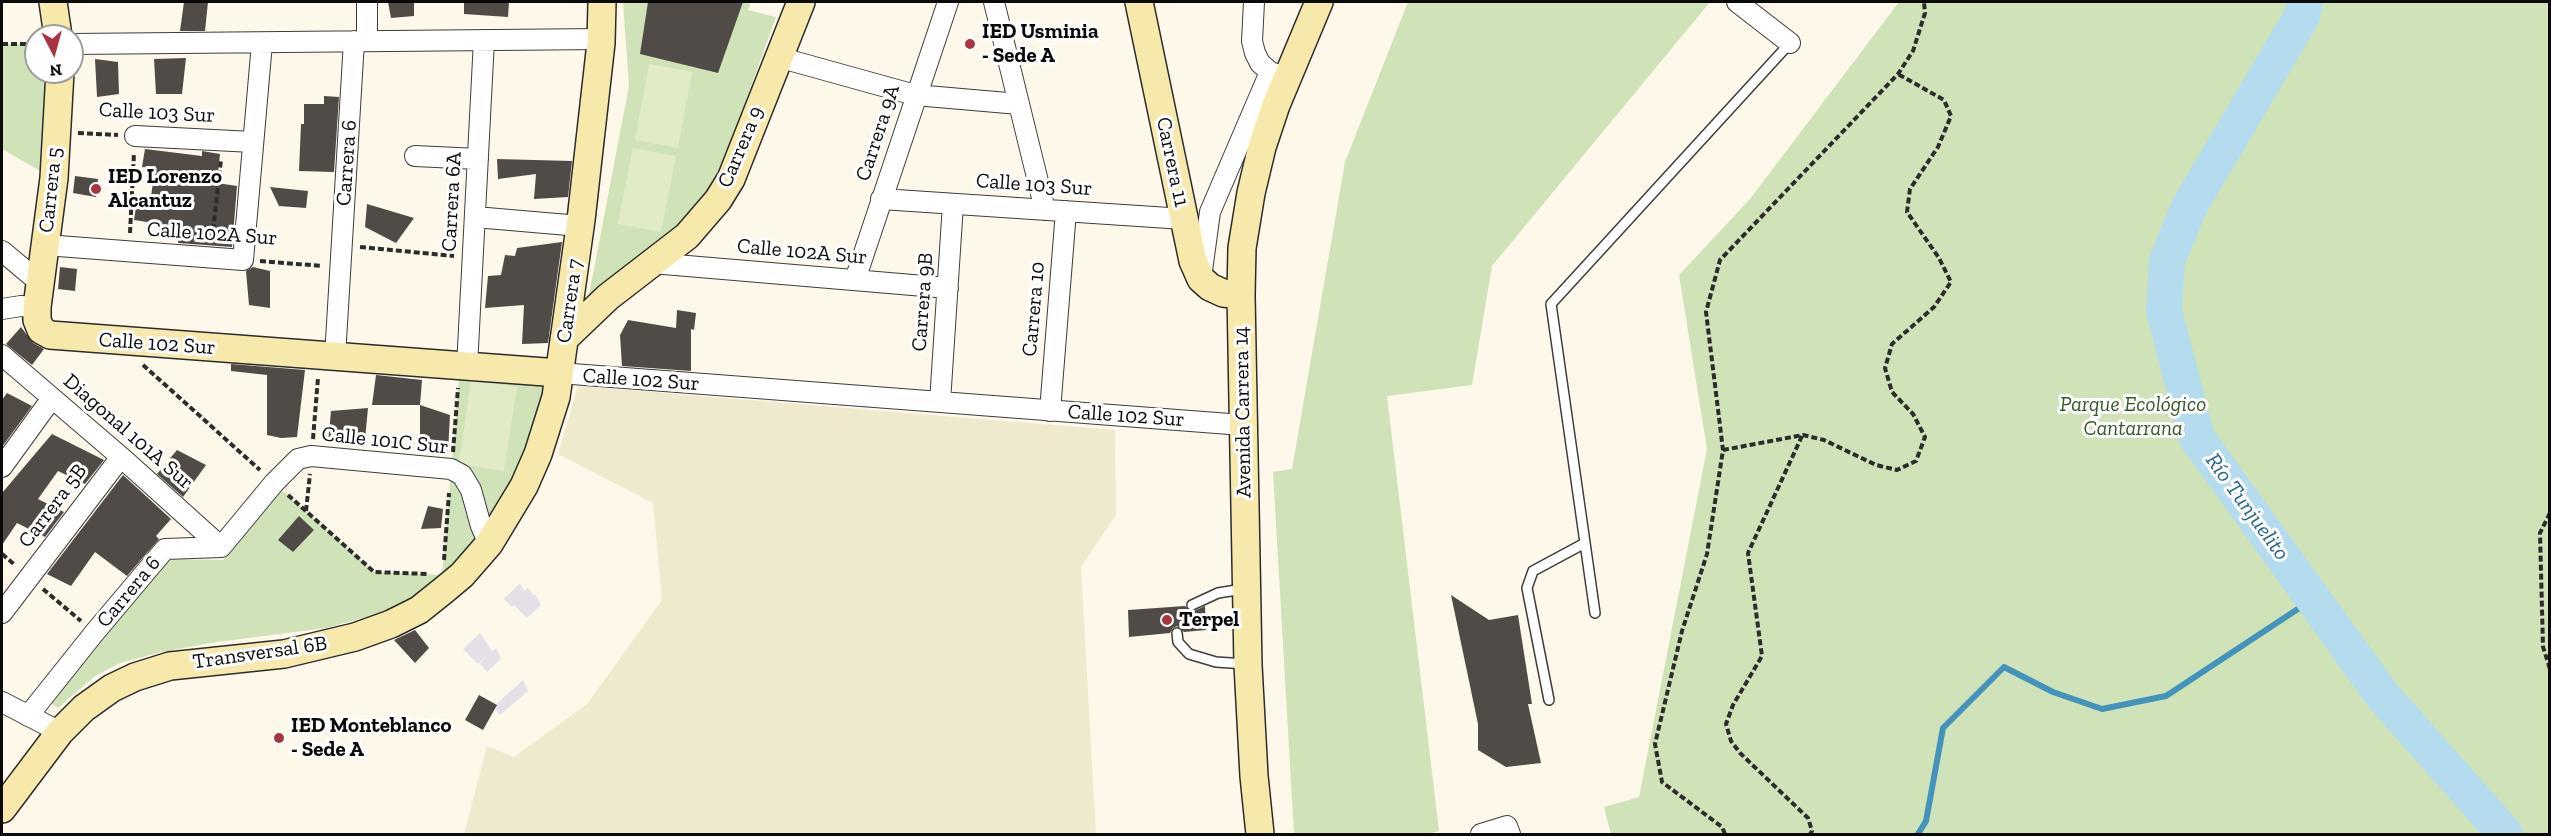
<!DOCTYPE html>
<meta charset="utf-8">
<style>
body{margin:0}
#map{position:relative;width:2551px;height:836px;overflow:hidden;background:#fdf8ea;font-family:"Zilla Slab",serif}
canvas{display:block}
.frame{position:absolute;inset:0;border:3px solid #0a0a0a;pointer-events:none}
.north{position:absolute;left:24px;top:24px;width:60px;height:60px;box-sizing:border-box;background:#fff;border:2px solid #9d9d9d;border-radius:50%;rotate:174deg;font-size:16px;font-weight:700;line-height:24px;text-align:center;color:#0a0a0a}
.north::after{content:'';display:block;margin:auto;width:21px;height:27px;background:#aa333f;clip-path:polygon(50% 0,100% 100%,50% 72%,0 100%)}
</style>
<div id="map">
<canvas width="2551" height="836"></canvas>
<div class="frame"></div>
<div class="north">N</div>
</div>
<script>
const g = document.querySelector('canvas').getContext('2d');
g.lineJoin = 'round';
function fill(path, color) {
  g.fillStyle = color;
  g.fill(path, 'evenodd');
}
function shape(rows) {
  const path = new Path2D();
  for (const r of rows) {
    path.moveTo(r[0], r[1]);
    for (let i = 2; i < r.length; i += 2) path.lineTo(r[i], r[i + 1]);
  }
  return path;
}
function stroke(path, color, width, dash) {
  g.strokeStyle = color;
  g.lineWidth = width;
  g.lineCap = dash ? 'butt' : 'round';
  g.setLineDash(dash || []);
  g.stroke(path);
}
function label(font, color, halo, rows, align = 'center') {
  g.font = font + ' "Zilla Slab",serif';
  g.lineWidth = 6;
  g.setLineDash([]);
  g.textBaseline = 'middle';
  g.strokeStyle = halo;
  g.fillStyle = color;
  for (const [text, x, y, turn = 0] of rows) {
    g.save();
    g.translate(x, y);
    g.rotate((+turn || 0) * Math.PI / 180);
    g.textAlign = isNaN(turn) ? turn : align;
    if (halo) g.strokeText(text, 0, 0);
    g.fillText(text, 0, 0);
    g.restore();
  }
}
const industrial = shape([
 [520,583,524,591,528,587,533,596,535,594,541,605,527,618,514,605,512,607,504,599],
 [480,633,492,651,496,648,501,659,487,672,480,664,487,656,478,664,463,649],
 [523,680,528,691,500,715,493,707]
]);
const farmland = shape([
 [578,386,1115,430,1116,515,1081,567,1096,834,464,834,487,746,514,757,587,704,662,600,653,503,558,454]
]);
const green = shape([
 [623,2,751,2,748,10,776,17,726,156,705,196,679,225,588,300,629,86],
 [1408,2,1710,2,1492,266,1472,385,1387,396,1439,831,1427,834,1294,834,1273,472,1292,469,1345,162],
 [1899,2,2549,2,2549,834,1611,834,1604,807,1639,797,1707,449,1679,275,1750,199],
 [2,44,36,44,36,72,48,72,42,172,2,149],
 [459,379,545,384,536,423,501,505,474,543,442,575,418,595,378,614,326,628,217,642,161,652,120,663,95,676,58,708,51,703,167,559,223,560,281,489,374,572,442,575]
]);
const pitch = shape([
 [649,64,692,72,678,148,635,140],
 [633,148,676,156,661,232,618,224],
 [471,380,517,387,504,471,459,464]
]);
const stream = shape([
 [1918,834,1926,821,1943,728,2004,667,2053,692,2102,709,2166,696,2313,599]
]);
const river = shape([
 [2305,2,2302,16,2189,207,2167,261,2164,311,2197,438,2383,696,2505,834]
]);
const building = shape([
 [184,2,208,2,205,31,180,31],
 [388,2,414,2,414,16,391,18],
 [464,2,509,2,508,17,464,14],
 [648,2,743,2,718,73,640,54],
 [186,58,182,94,156,94,154,59],
 [95,59,118,62,119,94,97,97],
 [324,96,339,97,334,172,299,171,301,124,304,124,304,104,324,104],
 [145,149,202,156,202,151,220,154,217,183,237,186,232,247,178,243,180,227,134,220,137,201,150,203,155,169,142,167],
 [497,159,572,161,568,197,534,199,536,174,498,179],
 [75,176,98,179,96,197,73,193],
 [270,187,308,191,306,208,279,206],
 [367,204,414,218,396,243,365,227],
 [562,242,548,343,522,344,524,305,485,308,488,276,501,275,505,255,515,256,517,248],
 [60,267,77,269,75,291,58,289],
 [253,267,270,271,270,308,249,305,246,271],
 [677,310,696,313,694,330,691,329,691,371,622,366,620,335,628,320,676,328],
 [21,327,33,343,44,349,32,365,6,344],
 [231,364,305,370,297,437,281,438,267,435,267,375,231,371],
 [376,375,422,380,420,405,372,405],
 [7,393,32,406,2,447,2,400],
 [420,405,450,415,448,451,420,451],
 [368,408,365,440,328,443,331,411],
 [52,434,104,460,85,484,58,471,38,499,64,512,45,537,17,523,2,545,2,493],
 [177,450,206,465,183,497,157,474],
 [123,475,171,519,156,536,159,539,127,576,95,552,71,586,47,574],
 [428,506,443,509,441,528,421,529],
 [299,516,314,530,293,552,278,540],
 [1451,595,1489,620,1518,615,1532,704,1528,704,1541,763,1506,767,1478,750,1478,724],
 [1185,606,1192,612,1205,606,1206,630,1184,632,1177,626,1173,628,1170,633,1129,637,1128,610],
 [415,630,429,648,415,663,394,640],
 [479,695,497,705,483,730,465,720]
]);
const path = shape([
 [2,44,36,44],
 [78,133,118,135],
 [130,233,134,153],
 [212,239,221,160],
 [360,247,454,256],
 [260,261,322,266],
 [143,365,260,470],
 [1802,436,1748,553,1762,656,1733,705,1726,724,1731,741,1740,753,1808,818,1812,831,1810,834],
 [313,439,318,378],
 [1723,450,1803,435,1824,440,1876,465,1897,470,1916,461,1925,437,1913,414,1892,392,1885,368,1892,344,1934,307,1951,282,1939,258,1907,212,1910,189,1938,147,1951,116,1944,100,1898,74],
 [453,452,458,388],
 [288,495,374,572,428,574],
 [306,511,310,474],
 [2550,513,2540,533,2543,647,2550,669],
 [2,554,15,565],
 [444,560,449,493],
 [43,589,81,621],
 [1725,834,1722,827,1662,782,1655,744,1682,631,1707,554,1723,450,1706,312,1720,260,1898,74,1913,51,1925,13,1924,2]
]);
const lane = shape([
 [1192,605,1218,593,1243,589],
 [1595,613,1551,304,1790,43],
 [1177,633,1178,642,1189,654,1216,662,1246,664],
 [1549,700,1527,588,1533,571,1585,543]
]);
const street = shape([
 [994,2,1045,210],
 [1254,2,1252,41,1255,53,1260,63,1270,72,1282,76],
 [1737,2,1790,43],
 [367,41,367,2],
 [72,44,601,39],
 [778,57,915,95,1019,104],
 [135,136,253,142],
 [415,156,478,159],
 [881,199,1184,219],
 [475,217,580,226],
 [45,245,243,260,262,43],
 [2,251,39,282],
 [652,263,948,288],
 [1201,278,1210,212,1270,72],
 [855,280,948,2],
 [2,309,21,306,37,307],
 [2,355,121,457,221,547],
 [335,357,354,41],
 [467,367,484,40],
 [559,373,1243,425],
 [940,402,953,204],
 [1050,411,1066,211],
 [2,467,52,398],
 [2,613,121,457],
 [2,702,60,732],
 [28,716,95,632,165,549,221,547,274,483,298,459,311,456,451,469,462,475,471,490,481,526,489,544],
 [1481,834,1507,826,1510,834]
]);
const secondary = shape([
 [53,2,58,36],
 [1139,2,1193,261,1201,279,1210,287,1223,293,1241,295],
 [60,72,54,178,37,307,37,320,41,330,50,335,559,373],
 [564,339,608,297,687,236,718,200,731,179,801,2],
 [2,809,60,732,84,708,112,688,135,677,170,666,284,654,355,637,391,624,419,610,444,590,462,575,489,544,524,486,538,454,556,397,581,220,601,43,602,2],
 [1260,834,1254,776,1248,665,1241,295,1242,248,1251,193,1262,147,1276,105,1319,2]
]);
const markers = [
 [970,44,6,"#aa333f"],
 [96,189,6,"#aa333f"],
 [1167,620,6,"#aa333f"],
 [279,738,6,"#aa333f"]
];
const poiNames = [
 ["IED Usminia",982,32],
 ["- Sede A",982,56],
 ["IED Lorenzo",108,177],
 ["Alcantuz",108,201],
 ["Terpel",1179,620],
 ["IED Monteblanco",291,726],
 ["- Sede A",291,750]
];
const streetNames = [
 ["Calle 103 Sur",157,113,3],
 ["Carrera 9A",878,133,-72],
 ["Carrera 9",741,147,-67],
 ["Carrera 11",1172,162,78],
 ["Carrera 6",347,163,-86],
 ["Calle 103 Sur",1034,185,4],
 ["Carrera 5",51,190,-84],
 ["Carrera 6A",452,202,-87],
 ["Calle 102A Sur",212,234,4],
 ["Calle 102A Sur",802,252,5],
 ["Carrera 7",570,301,-82],
 ["Carrera 9B",923,302,-86],
 ["Carrera 10",1034,309,-85],
 ["Calle 102 Sur",157,344,4],
 ["Calle 102 Sur",641,380,4],
 ["Avenida Carrera 14",1243,412,-91],
 ["Calle 102 Sur",1126,416,4],
 ["Diagonal 101A Sur",128,432,41],
 ["Calle 101C Sur",385,441,6],
 ["Carrera 5B",53,506,-53],
 ["Carrera 6",129,592,-50],
 ["Transversal 6B",260,653,-8]
];
const parkNames = [
 ["Parque Ecológico",2133,405],
 ["Cantarrana",2133,429]
];
const waterNames = [
 ["Río Tunjuelito",2247,507,54]
];
fill(industrial, '#e7dfe8');
fill(farmland, '#efeacd');
fill(green, '#d0e2b8');
fill(pitch, '#e1ebc8');
stroke(stream, '#4393bd', 6);
stroke(river, '#b4dcee', 36);
fill(building, '#514b48');
stroke(lane, '#3d3d3d', 12);
stroke(street, '#3d3d3d', 22);
stroke(secondary, '#2c2c2c', 30);
stroke(path, '#2c2c2c', 4, [6, 3]);
stroke(lane, '#fff', 9);
stroke(street, '#fff', 20);
stroke(secondary, '#f6e9ab', 27);
for (const [x, y, r, color] of markers) {
  const dot = new Path2D();
  dot.arc(x, y, r, 0, 2 * Math.PI);
  g.fillStyle = color;
  g.fill(dot);
  stroke(dot, '#fff', 2);
}
label('bold 21px', '#0a0a0a', '#fff', poiNames, 'left');
label('21px', '#0a0a0a', '#fff', streetNames);
label('italic 21px', '#315923', '#fff', parkNames);
label('italic 22px', '#23648d', '#fff', waterNames);
</script>
